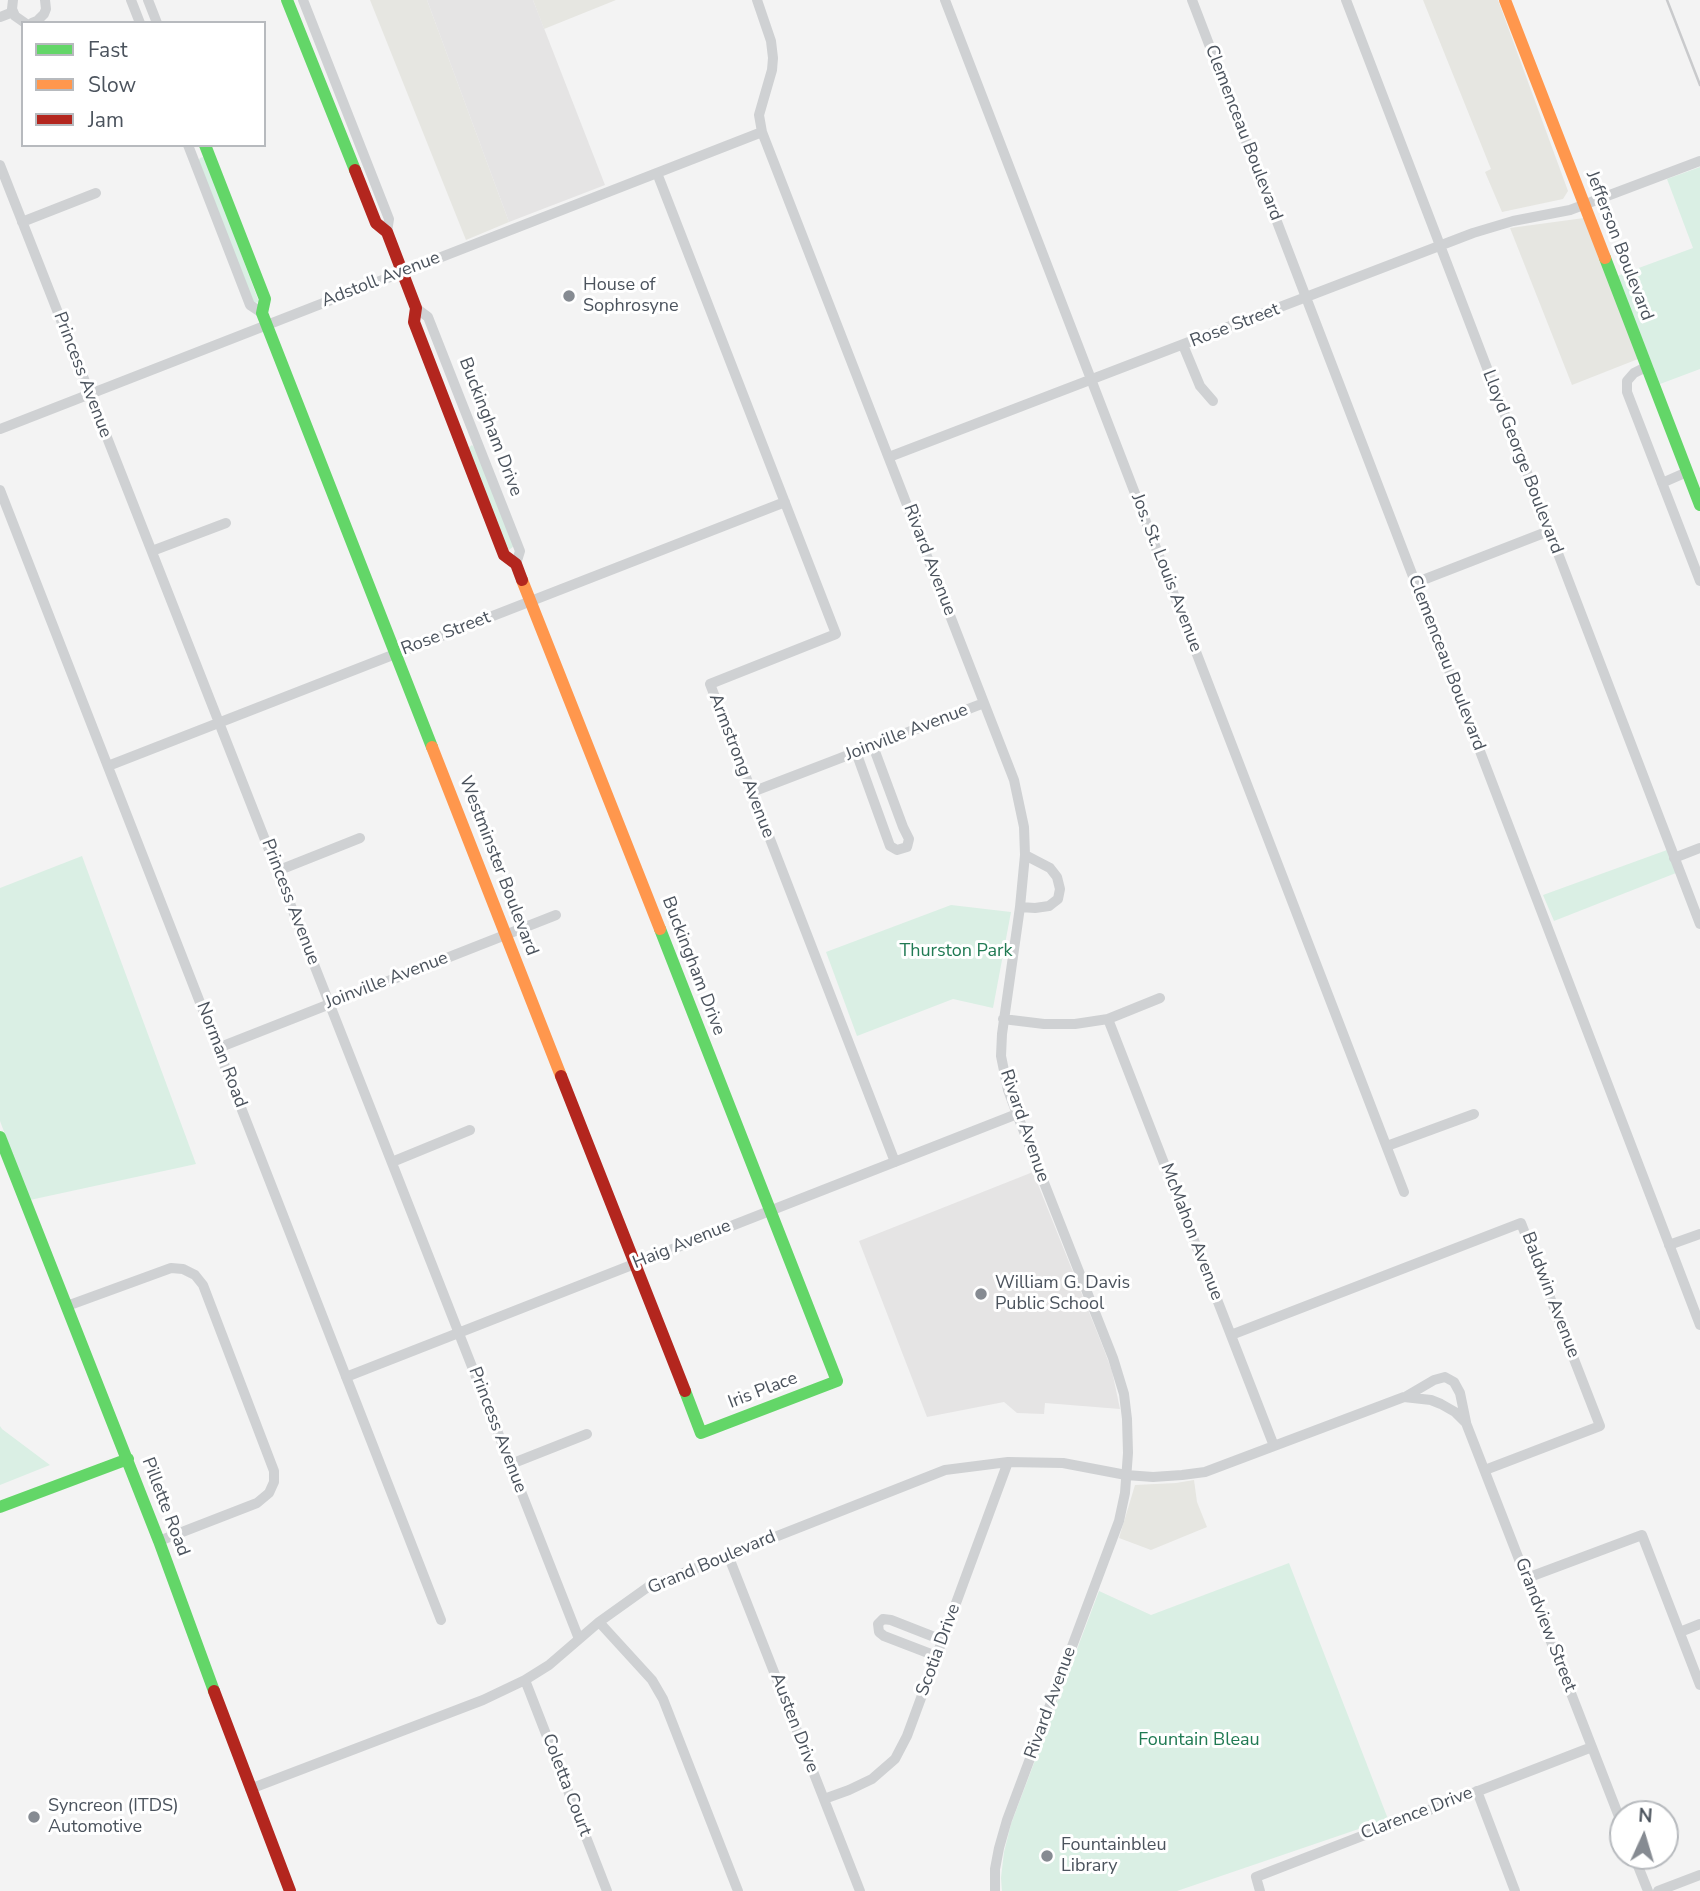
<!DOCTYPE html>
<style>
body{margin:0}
#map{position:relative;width:1700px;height:1891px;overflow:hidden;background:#f3f3f3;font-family:"Nunito Sans",sans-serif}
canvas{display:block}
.legend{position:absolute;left:21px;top:21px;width:245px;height:126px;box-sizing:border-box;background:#fff;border:2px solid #b7babe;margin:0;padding:9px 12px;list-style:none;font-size:21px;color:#4b535d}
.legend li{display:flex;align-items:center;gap:14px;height:35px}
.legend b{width:35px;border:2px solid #b7babe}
.north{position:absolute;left:1609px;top:1800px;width:70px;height:70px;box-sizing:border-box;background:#fff;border:2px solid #b7babe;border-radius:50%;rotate:4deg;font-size:19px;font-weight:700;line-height:28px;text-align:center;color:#4b535d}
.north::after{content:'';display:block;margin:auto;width:24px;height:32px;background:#868b92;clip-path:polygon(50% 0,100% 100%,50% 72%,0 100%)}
</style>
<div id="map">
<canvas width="1700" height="1891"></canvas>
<ul class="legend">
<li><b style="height:9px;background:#63d668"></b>Fast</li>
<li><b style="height:9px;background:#ff974d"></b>Slow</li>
<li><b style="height:9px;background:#b3261e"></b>Jam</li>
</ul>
<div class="north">N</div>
</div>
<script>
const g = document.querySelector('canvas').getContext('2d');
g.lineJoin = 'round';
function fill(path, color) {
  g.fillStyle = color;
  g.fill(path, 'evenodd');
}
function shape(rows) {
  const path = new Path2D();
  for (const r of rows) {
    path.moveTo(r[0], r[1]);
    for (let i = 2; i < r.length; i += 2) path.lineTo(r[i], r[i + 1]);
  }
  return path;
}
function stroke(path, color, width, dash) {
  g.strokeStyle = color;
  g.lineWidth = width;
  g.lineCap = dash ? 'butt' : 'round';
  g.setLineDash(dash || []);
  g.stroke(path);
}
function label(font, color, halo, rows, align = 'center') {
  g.font = font + ' "Nunito Sans",sans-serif';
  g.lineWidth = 6;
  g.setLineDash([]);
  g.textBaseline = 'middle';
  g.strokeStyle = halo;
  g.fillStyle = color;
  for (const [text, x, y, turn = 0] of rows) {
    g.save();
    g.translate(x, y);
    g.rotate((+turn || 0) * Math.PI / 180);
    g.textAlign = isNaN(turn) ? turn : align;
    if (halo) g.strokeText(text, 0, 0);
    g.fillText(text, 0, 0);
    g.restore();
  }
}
const commercial = shape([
 [370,0,427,0,509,222,466,240],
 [533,0,616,0,544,29],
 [1423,0,1498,0,1568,191,1563,199,1502,212,1485,172,1491,169],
 [1584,218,1638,359,1572,385,1510,228],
 [1194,1480,1197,1502,1207,1527,1151,1550,1119,1538,1135,1485,1176,1483]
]);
const education = shape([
 [427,0,533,0,605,185,509,222],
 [1033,1172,1103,1347,1112,1371,1120,1409,1045,1403,1044,1414,1017,1413,1004,1402,927,1417,859,1241]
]);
const green = shape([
 [203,157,206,160,259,302,255,303,252,301,198,162,200,158],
 [1700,167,1700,369,1660,384,1617,276,1693,248,1667,179],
 [472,445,475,448,514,546,509,550,506,547,467,449],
 [1667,850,1676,873,1554,921,1543,895],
 [82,856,196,1164,30,1200,0,1121,0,888],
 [951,905,1011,912,993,1008,953,999,857,1036,826,952],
 [0,1426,2,1429,50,1465,0,1485],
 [1289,1563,1388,1819,1177,1891,1002,1891,1001,1878,1004,1852,1011,1824,1099,1591,1151,1615]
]);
const street = shape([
 [13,0,12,9,15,16,25,23],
 [131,0,140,23],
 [148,0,157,23],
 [303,0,389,219,387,232],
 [757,0,771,41,773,58,772,70,759,115,762,132,1014,780,1024,827,1025,855,1020,907,1002,1034,1001,1056,1008,1090,1017,1114,1113,1358,1124,1394,1127,1419,1128,1453,1125,1493,1119,1521,1007,1820,999,1848,995,1869,995,1891],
 [945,0,1404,1192],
 [1192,0,1700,1325],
 [1346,0,1700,924],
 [0,17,13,12],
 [32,23,37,21,44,14,46,9,45,0],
 [188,145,250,305,262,313],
 [0,165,579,1639],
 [657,173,836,634,710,684,895,1162],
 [22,222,96,193],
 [416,308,428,317,520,551,516,564],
 [1183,345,1200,386,1213,401],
 [1646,367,1634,373,1627,381,1627,392,1700,581],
 [0,429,762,132],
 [889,457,1473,233,1513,221,1570,210,1700,161],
 [1662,483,1687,472],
 [0,490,441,1620],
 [152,551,226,523],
 [1415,583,1549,531],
 [856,752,890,846,897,850,907,847,909,839,903,827,873,746],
 [108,766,785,502],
 [752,792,984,703],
 [1674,858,1700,848],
 [277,871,360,838],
 [1020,907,1035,908,1049,906,1058,899,1060,889,1057,877,1050,868,1025,855],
 [1003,1019,1044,1024,1075,1024,1108,1019,1160,998],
 [1108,1019,1274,1446],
 [218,1048,556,915],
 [1387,1146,1474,1114],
 [392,1162,470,1130],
 [1669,1245,1700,1234],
 [67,1306,171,1268,183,1269,195,1275,203,1285,274,1471,274,1482,269,1493,257,1503,159,1541],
 [1231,1335,1521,1223,1600,1426,1485,1470],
 [346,1377,1017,1114],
 [1405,1397,1434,1380,1445,1377,1454,1382,1460,1393,1466,1422],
 [511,1464,587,1434],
 [728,1555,860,1891],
 [1527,1578,1642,1535,1700,1685],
 [599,1622,652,1680,663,1699,738,1891],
 [1680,1632,1700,1624],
 [936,1656,884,1636,879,1632,878,1624,883,1619,891,1620,942,1640],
 [525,1680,607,1891],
 [250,1789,483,1700,525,1680,549,1665,599,1622,648,1587,945,1470,1008,1462,1063,1463,1126,1475,1153,1477,1182,1475,1205,1472,1404,1397,1431,1400,1441,1404,1455,1412,1466,1423,1623,1827],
 [1477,1791,1515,1891],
 [824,1799,849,1790,872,1779,895,1759,907,1736,1008,1462],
 [1634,1856,1648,1891],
 [1260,1891,1256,1877,1592,1747],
 [1658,1891,1700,1875]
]);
const fast = shape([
 [287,0,355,170],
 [205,145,265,299,262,313,432,747],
 [1605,258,1700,505],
 [660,929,837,1381,701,1433,685,1391],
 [0,1137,159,1541,214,1691],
 [0,1507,128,1459]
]);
const slow = shape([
 [1505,0,1605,258],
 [522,580,660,929],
 [432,747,561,1076]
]);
const jam = shape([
 [355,170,376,223,387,232,416,308,414,322,504,555,516,564,522,580],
 [561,1076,685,1391],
 [214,1691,290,1891]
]);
const rail = shape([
 [1667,0,1700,85]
]);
const markers = [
 [569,296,7,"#868b92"],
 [981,1294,7,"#868b92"],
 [34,1817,7,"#868b92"],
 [1047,1856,7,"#868b92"]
];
const streetNames = [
 ["Clemenceau Boulevard",1243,133,69],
 ["Jefferson Boulevard",1619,246,69],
 ["Adstoll Avenue",381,280,-21],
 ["Rose Street",1235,326,-21],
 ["Princess Avenue",82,375,69],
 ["Buckingham Drive",490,427,69],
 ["Lloyd George Boulevard",1522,462,69],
 ["Rivard Avenue",929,560,69],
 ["Jos. St. Louis Avenue",1166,573,69],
 ["Rose Street",446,634,-21],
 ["Clemenceau Boulevard",1446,663,69],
 ["Joinville Avenue",907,733,-21],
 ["Armstrong Avenue",741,766,69],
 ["Westminster Boulevard",498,866,69],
 ["Princess Avenue",290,902,69],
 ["Buckingham Drive",693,966,69],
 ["Joinville Avenue",387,981,-21],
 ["Norman Road",221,1055,69],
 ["Rivard Avenue",1024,1126,71],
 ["McMahon Avenue",1191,1232,69],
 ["Haig Avenue",682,1245,-22],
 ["Baldwin Avenue",1550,1295,69],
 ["Iris Place",763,1391,-21],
 ["Princess Avenue",497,1430,69],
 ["Pillette Road",165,1507,69],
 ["Grand Boulevard",712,1563,-23],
 ["Grandview Street",1545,1625,69],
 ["Scotia Drive",939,1650,-70],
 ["Rivard Avenue",1051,1703,-70],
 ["Austen Drive",794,1723,69],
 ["Coletta Court",566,1785,69],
 ["Clarence Drive",1417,1814,-21]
];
const poiNames = [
 ["House of",583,286],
 ["Sophrosyne",583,307],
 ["William G. Davis",995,1284],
 ["Public School",995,1305],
 ["Syncreon (ITDS)",48,1807],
 ["Automotive",48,1828],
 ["Fountainbleu",1061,1846],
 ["Library",1061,1867]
];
const parkNames = [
 ["Thurston Park",956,952],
 ["Fountain Bleau",1199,1741]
];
fill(commercial, '#e6e6e1');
fill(education, '#e5e4e4');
fill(green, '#daefe4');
stroke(street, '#cfd1d3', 10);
stroke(fast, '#63d668', 12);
stroke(slow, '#ff974d', 12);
stroke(jam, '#b3261e', 12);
stroke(rail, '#c9cacc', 2.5);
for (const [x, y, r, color] of markers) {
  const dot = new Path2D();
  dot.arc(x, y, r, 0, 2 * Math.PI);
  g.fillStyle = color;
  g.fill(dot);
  stroke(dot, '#fff', 2.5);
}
label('18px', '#4b535d', '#fff', streetNames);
label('18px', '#4b535d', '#fff', poiNames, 'left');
label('18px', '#207a53', '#fff', parkNames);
</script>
